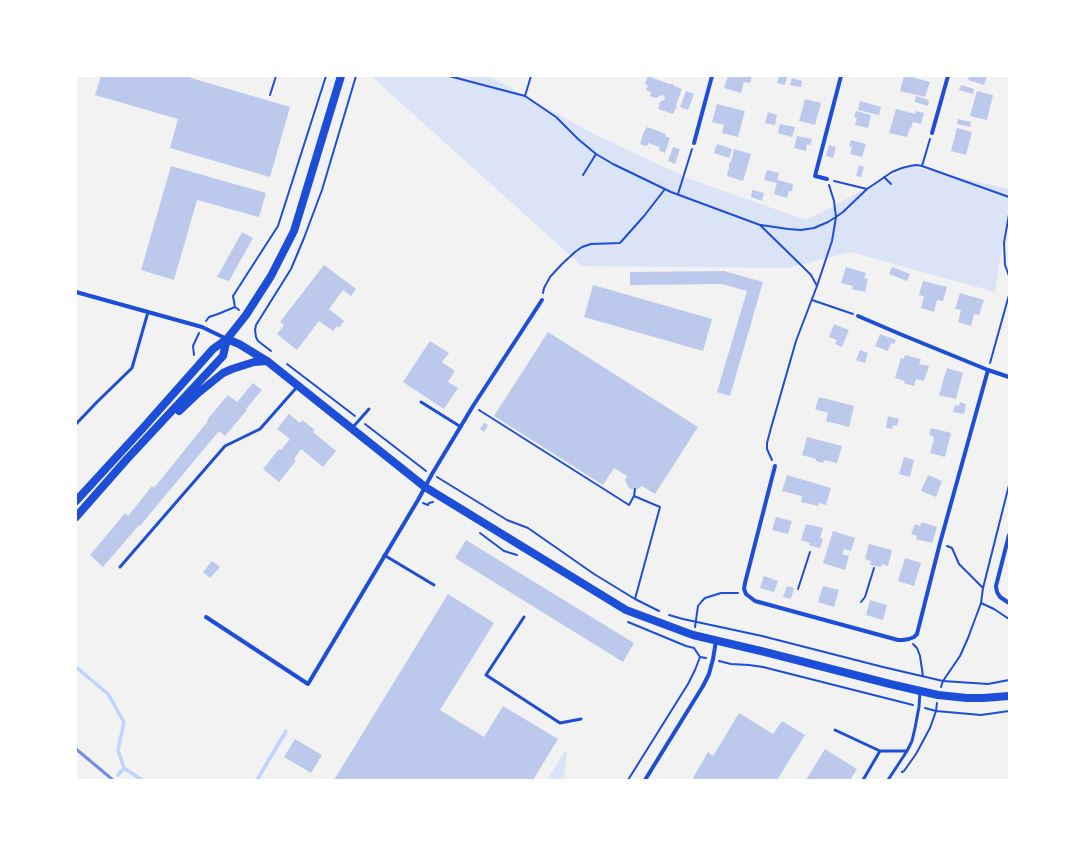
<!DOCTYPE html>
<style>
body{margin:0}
#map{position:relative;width:1085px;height:856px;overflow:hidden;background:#f2f2f2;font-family:"Space Grotesk",sans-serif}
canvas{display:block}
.frame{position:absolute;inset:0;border:77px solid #fff;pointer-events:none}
</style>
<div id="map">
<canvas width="1085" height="856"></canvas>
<div class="frame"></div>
</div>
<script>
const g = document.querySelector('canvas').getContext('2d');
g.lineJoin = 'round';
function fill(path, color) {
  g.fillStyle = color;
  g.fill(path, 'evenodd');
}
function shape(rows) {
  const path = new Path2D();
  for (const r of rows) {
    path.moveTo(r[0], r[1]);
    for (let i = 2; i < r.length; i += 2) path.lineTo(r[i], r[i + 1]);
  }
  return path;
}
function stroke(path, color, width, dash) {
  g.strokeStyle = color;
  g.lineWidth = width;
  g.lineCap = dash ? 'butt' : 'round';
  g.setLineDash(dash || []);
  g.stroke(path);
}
const green = shape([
 [371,76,487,76,496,80,594,134,690,179,806,220,910,166,1009,189,1009,203,995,292,850,252,788,268,582,266],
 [566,751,567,752,567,755,564,780,547,780,564,752]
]);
const stream = shape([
 [76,667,108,694,124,722,118,750,124,768,142,780],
 [118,775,124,768],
 [257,780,286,731]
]);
const building = shape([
 [101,76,191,76,191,78,290,107,270,177,170,148,178,119,95,95],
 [648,76,669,84,673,84,674,86,682,89,676,105,677,106,673,114,658,109,660,102,664,100,665,99,664,96,662,95,656,98,650,96,651,92,646,90,648,85,645,84],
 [728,76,752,76,750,83,744,82,741,93,724,88],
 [779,76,787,77,785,85,777,83],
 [904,76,908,76,930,82,925,97,900,91],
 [969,76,987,76,984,85,968,80],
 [792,78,802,81,801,87,790,85],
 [961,85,974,89,973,94,959,90],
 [686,91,694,94,688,110,680,107],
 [977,91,993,95,987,120,970,116],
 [916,96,929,100,928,106,915,102],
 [805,99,821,103,815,125,799,121],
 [860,101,881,107,879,115,858,110],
 [717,104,745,111,738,137,722,133,724,125,712,122],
 [896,109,915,114,916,111,924,113,921,124,913,122,911,128,910,128,907,137,889,133],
 [856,111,871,115,868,128,855,125,857,118,854,117],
 [768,112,777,115,775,125,765,123],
 [958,119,971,122,970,127,957,124],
 [780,124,795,127,792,137,778,133],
 [647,127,666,134,665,136,670,138,665,153,660,151,659,149,660,147,648,143,648,145,646,146,640,144,644,131,645,130],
 [957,128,972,132,966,155,951,151],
 [797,136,812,139,810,145,807,144,806,151,794,148],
 [851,140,866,144,862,157,850,154,852,147,849,146],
 [717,144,732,149,729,158,714,153],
 [829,145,836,147,833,158,826,156],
 [673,147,680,149,675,164,668,161],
 [734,149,751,154,743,181,727,176,728,170,729,169,729,163,731,162],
 [859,165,864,167,861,177,856,176],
 [171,166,266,193,259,217,197,200,174,280,141,270],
 [767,170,779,173,777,180,793,184,792,191,789,191,787,198,774,194,777,183,764,180],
 [752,190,764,193,762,201,751,197],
 [242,232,253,238,229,281,217,277],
 [324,265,356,289,351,296,343,290,329,309,344,321,339,328,337,326,333,331,319,321,297,350,277,334,284,325,280,322],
 [846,267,866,273,864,278,868,279,865,292,852,289,853,286,841,283],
 [892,267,910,274,907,281,889,274],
 [724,271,763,282,730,396,717,392,747,291,722,284,630,285,630,272],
 [923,281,947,287,943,301,937,300,934,312,921,308,924,296,919,295],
 [593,285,712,319,703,351,584,317],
 [960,293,984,300,979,315,974,314,971,326,958,322,961,310,955,309],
 [834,324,849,330,842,347,835,344,837,340,829,337],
 [548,332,698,427,655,494,642,486,638,489,631,489,628,487,625,480,627,476,614,468,603,485,494,416],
 [880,334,896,340,894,344,891,343,888,351,875,346],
 [430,341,449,353,442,362,455,371,448,382,458,388,444,409,403,382],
 [860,350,868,353,865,363,856,360],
 [905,355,921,359,919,364,929,366,924,381,916,379,914,386,904,383,905,381,895,378,901,358,904,359],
 [947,368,963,373,956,399,939,395],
 [253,383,262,390,246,409,247,410,225,436,219,431,140,526,139,525,103,567,90,555,125,513,128,516,152,486,154,488,208,421,207,420,228,395,237,402],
 [819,397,854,406,849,427,826,421,828,413,815,409],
 [960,402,966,404,964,414,953,412,955,405,959,406],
 [289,414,300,423,302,420,315,430,313,432,336,451,323,467,301,449,294,459,296,461,279,482,263,469,279,449,281,450,290,439,277,429],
 [888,416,899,419,897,426,893,425,892,429,886,428],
 [484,423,488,425,484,432,480,429],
 [931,428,951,433,945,457,930,453,934,439,933,436,929,435],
 [807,437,842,446,837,463,824,460,823,463,816,461,816,459,802,455],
 [904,457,914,460,910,477,899,474],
 [787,475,831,488,826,505,819,503,818,506,801,502,802,496,782,491],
 [928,475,942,481,936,497,921,491],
 [776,517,792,521,788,534,772,530],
 [922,522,937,527,932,543,916,539,917,536,911,534,915,524,920,526],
 [806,524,823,528,820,538,823,539,820,548,809,545,810,543,801,540],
 [833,531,855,538,851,551,844,549,842,554,849,556,845,570,823,563],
 [466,540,634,643,623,662,455,558],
 [869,544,892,550,888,566,882,564,881,567,870,565,871,561,865,559],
 [905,558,921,563,914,586,898,581],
 [212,561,220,567,210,578,203,572],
 [764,576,778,581,774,592,760,588],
 [787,586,794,588,791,599,783,597],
 [823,586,839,590,834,607,818,602],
 [448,594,494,623,440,710,484,737,503,706,558,739,533,780,334,780],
 [870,600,887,605,883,620,866,615],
 [739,713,773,734,782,721,805,735,777,780,696,780,693,778,708,752,713,756],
 [295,739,322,755,311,773,284,757],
 [825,749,857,769,850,780,806,780]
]);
const path = shape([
 [449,76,525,96,556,117,578,139,596,154,613,164,671,192,760,225,804,268,811,275,817,286],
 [270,95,276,76],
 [525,96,531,76],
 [930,139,922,166,1009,197],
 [583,175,596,154],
 [884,177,891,184],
 [834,181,867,189],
 [678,194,692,149],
 [1009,214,1004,243,1005,265,1009,276],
 [761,225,788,229,801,230,814,228,828,222,836,217,843,212,867,189,892,172,902,168,910,166,916,165,922,166],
 [543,293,544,288,550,277,562,264,575,252,582,247,591,244,620,243,644,216,665,189],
 [812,300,853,314],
 [239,310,235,307,233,296,278,226,326,76],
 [206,321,209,317,218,314,235,307],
 [271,351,258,341,256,337,255,330,256,325,291,269,304,238,322,190,356,76],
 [194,355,193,346,199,333],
 [990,363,1009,295],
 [287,364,355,416],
 [479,410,629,505,634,496],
 [365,424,426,471],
 [772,460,767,449,767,443,771,428,796,341,817,286,832,241,836,217,834,201,829,185],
 [437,477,507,520,528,528,594,574,635,599,659,611],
 [635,489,634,496,660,507,635,599],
 [423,503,428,505,429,503,433,502],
 [480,533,504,551,517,555],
 [947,546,952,548,959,564,983,588],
 [798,589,810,552],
 [861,602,865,597,874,568],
 [981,603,994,609,1009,619],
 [669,615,683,619,762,636,883,667,943,681,988,684,1009,680],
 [628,622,686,646,694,648],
 [695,627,698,606,702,601,705,598,721,593,738,593],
 [913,644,917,648,920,656,923,676],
 [700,657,706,658],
 [719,661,731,664,749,665,763,667,913,705],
 [941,687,943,681,960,656,968,638,981,603,983,588,1009,485],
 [925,708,936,711,981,715,1009,711],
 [902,772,904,771,916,754,930,728,936,711,937,703],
 [628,780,688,684,695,670,700,657,694,648]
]);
const service = shape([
 [421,402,461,427],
 [76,424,97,402,132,368,148,312],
 [353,427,369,409],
 [384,555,434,585],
 [120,567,225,446,260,429,297,387],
 [524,617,486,675,560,723,581,719],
 [835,730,880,751,863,780],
 [880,751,907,751],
 [888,780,907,751,912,741,915,728,919,707,920,691]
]);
const minor = shape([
 [932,133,948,76],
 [694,143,712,76],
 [827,179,815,176,841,76],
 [76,292,202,327,227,339],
 [858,316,900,334,988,370,1009,377],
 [775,466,745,583,744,589,746,594,755,601,898,640,903,640,909,639,914,637,917,634,940,543,988,370],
 [1009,535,996,586,997,592,1000,597,1009,603],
 [206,617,308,684,418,500,432,474,473,406,542,300],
 [645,780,703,686,709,674,713,659,716,641]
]);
const secondary = shape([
 [227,339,239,344,267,361,425,487,626,610,693,635,765,652,890,684,938,695,967,698,983,698,1009,696],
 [179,411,197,394,223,373,232,369,254,362,267,361],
 [76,501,143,428,213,349,227,339,246,315,271,276,294,231,341,76],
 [76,517,127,459,223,356,227,339]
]);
const rail = shape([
 [76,749,113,780]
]);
fill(green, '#dbe4f7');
stroke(stream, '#bfd3fe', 3.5);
fill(building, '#bdc9ec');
stroke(path, '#1d4ed8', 2);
stroke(service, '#1d4ed8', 3);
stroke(minor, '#1d4ed8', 4);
stroke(secondary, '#1d4ed8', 8);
stroke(rail, '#7290e2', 3);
</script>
